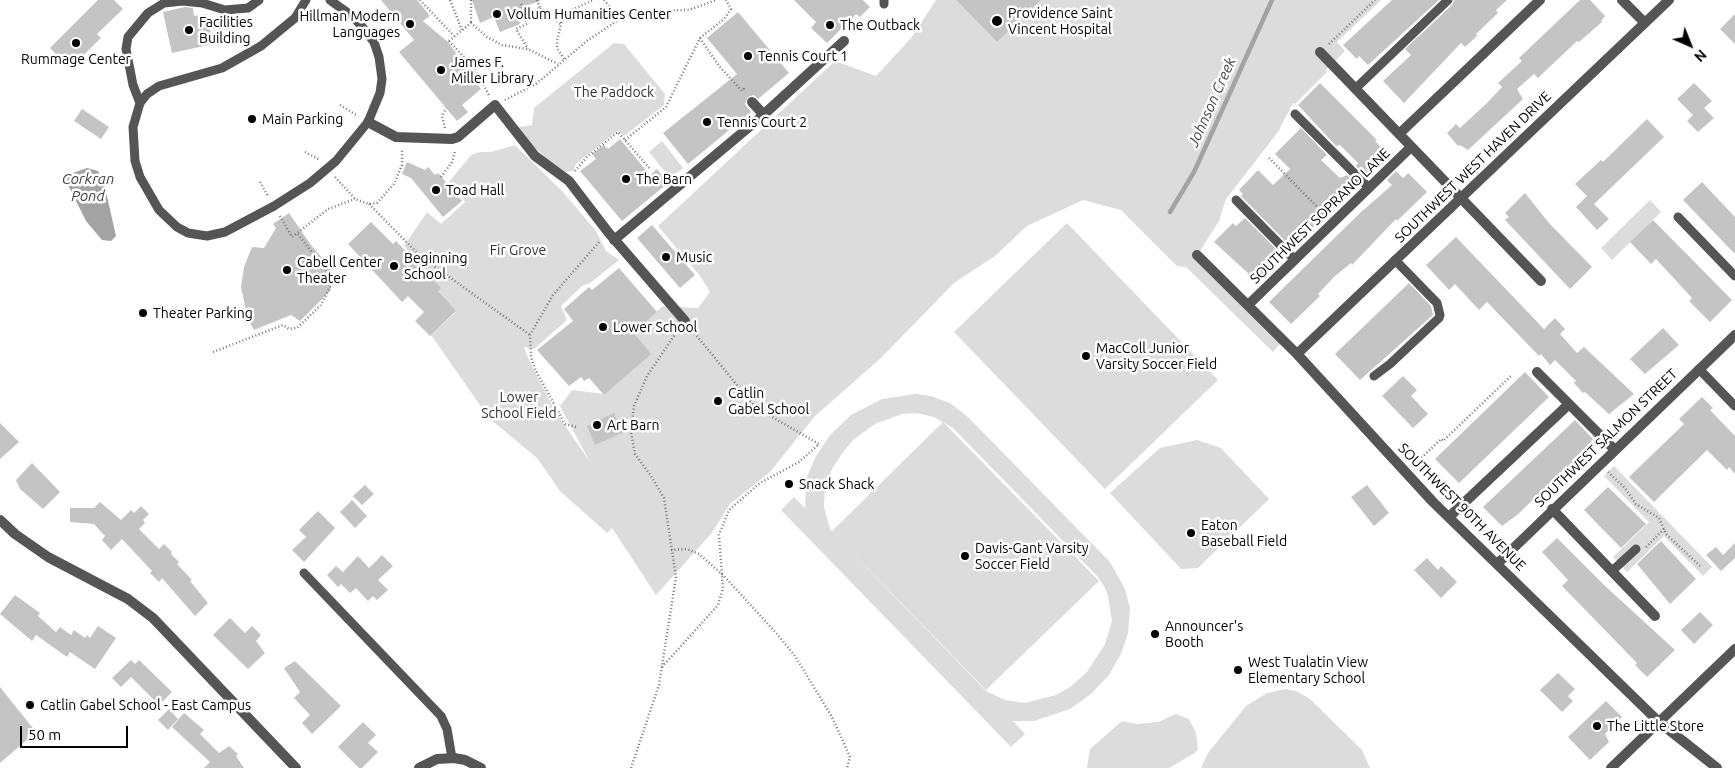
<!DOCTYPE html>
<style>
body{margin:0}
#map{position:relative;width:1735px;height:768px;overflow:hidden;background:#fff;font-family:Ubuntu,sans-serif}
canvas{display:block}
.north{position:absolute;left:1665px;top:20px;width:50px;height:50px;-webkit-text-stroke:4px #fff;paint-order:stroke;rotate:136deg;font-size:14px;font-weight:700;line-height:20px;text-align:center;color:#000}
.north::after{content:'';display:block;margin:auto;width:18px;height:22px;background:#000;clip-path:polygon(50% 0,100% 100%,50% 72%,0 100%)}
.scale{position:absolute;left:20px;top:726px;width:108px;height:22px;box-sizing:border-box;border:2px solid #000;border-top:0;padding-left:6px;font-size:15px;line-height:18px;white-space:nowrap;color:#000;-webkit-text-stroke:4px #fff;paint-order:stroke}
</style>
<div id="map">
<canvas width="1735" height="768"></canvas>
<div class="north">N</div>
<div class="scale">50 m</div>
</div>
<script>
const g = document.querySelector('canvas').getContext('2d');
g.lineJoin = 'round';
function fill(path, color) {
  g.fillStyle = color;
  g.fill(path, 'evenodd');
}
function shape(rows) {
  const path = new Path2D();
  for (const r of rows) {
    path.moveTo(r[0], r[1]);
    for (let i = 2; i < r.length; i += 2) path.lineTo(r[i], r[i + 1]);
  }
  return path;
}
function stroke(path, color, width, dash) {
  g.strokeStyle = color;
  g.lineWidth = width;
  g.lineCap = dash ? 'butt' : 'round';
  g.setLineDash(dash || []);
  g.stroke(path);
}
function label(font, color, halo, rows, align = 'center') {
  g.font = font + ' Ubuntu,sans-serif';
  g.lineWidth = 5;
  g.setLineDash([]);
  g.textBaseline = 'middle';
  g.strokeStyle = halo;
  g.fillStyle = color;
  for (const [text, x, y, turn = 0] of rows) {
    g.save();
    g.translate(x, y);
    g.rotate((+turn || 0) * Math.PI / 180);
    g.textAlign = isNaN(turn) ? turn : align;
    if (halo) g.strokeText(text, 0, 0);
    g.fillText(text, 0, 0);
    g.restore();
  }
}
const green = shape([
 [936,0,956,0,997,42,1041,0,1381,0,1337,42,1345,51,1326,70,1327,72,1295,104,1293,103,1278,132,1226,199,1219,221,1197,256,1281,343,1273,352,1186,267,1177,266,1121,210,1083,200,1027,226,995,256,954,283,881,358,815,416,770,472,730,504,711,534,656,595,612,528,607,533,560,491,537,458,489,418,431,335,456,312,445,308,440,293,404,246,427,212,441,224,465,202,449,182,471,155,480,152,491,152,515,145,562,191,596,231,606,251,619,260,590,283,582,286,561,306,567,320,534,349,524,347,529,360,555,411,590,462,560,406,572,390,604,394,633,332,663,306,698,308,710,292,700,276,658,226,835,61,876,76,912,37],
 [614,43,624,44,665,94,664,105,624,136,618,130,576,164,573,171,566,172,547,159,532,145,519,127,532,125,534,108],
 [662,141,683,168,670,178,649,152],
 [1650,200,1661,212,1612,260,1601,248],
 [1067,223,1218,380,1105,489,954,332],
 [915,394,931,396,950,403,968,417,1110,562,1125,589,1130,608,1128,633,1121,654,1109,675,1091,694,1070,709,1034,721,1013,721,1025,734,1011,747,781,510,794,497,805,508,806,479,816,456,830,435,851,415,882,399],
 [916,413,934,417,953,428,1097,576,1104,586,1108,596,1112,621,1105,644,1087,672,1070,687,1056,695,1025,703,1005,700,986,691,831,531,986,690,1099,581,943,422,832,531,830,529,824,507,825,486,833,467,844,451,853,440,875,424,902,414],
 [1197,440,1221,448,1269,499,1198,568,1181,569,1110,493,1160,448],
 [1614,466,1712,567,1703,576,1664,536,1627,572,1613,557,1649,522,1604,476],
 [1285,689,1296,691,1310,699,1362,750,1370,768,1201,768,1208,753,1246,706,1267,693],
 [1176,714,1189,719,1196,733,1198,749,1195,753,1169,768,1087,768,1090,749,1122,721,1137,724,1158,722]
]);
const water = shape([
 [87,168,98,171,104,183,116,236,111,241,102,240,86,221,68,185,67,175]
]);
const stream = shape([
 [1170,212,1194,172,1272,0]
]);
const building = shape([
 [98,0,114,0,123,9,97,34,101,38,70,68,50,48],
 [381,0,417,0,430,16,423,21,448,42,481,89,462,105,468,112,457,121,399,52,414,40],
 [472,0,540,0,540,1,515,10,520,24,500,32,494,17,480,23],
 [794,0,863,0,870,7,860,17,856,14,827,43,811,28,816,22],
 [956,0,1041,0,997,42],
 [1392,0,1439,0,1368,65,1359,56,1357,59,1343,45],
 [1454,0,1507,0,1496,10,1498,13,1476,34,1477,36,1465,47,1461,43,1404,103,1383,81,1411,55,1405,49,1452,5],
 [1580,0,1590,0,1605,16,1601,21,1602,22,1579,42,1577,41,1538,78,1534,74,1517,89,1523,99,1468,150,1460,145,1458,146,1447,133,1456,124,1460,128,1487,103,1502,87,1498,83,1522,61,1519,58],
 [185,7,193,8,194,16,207,14,213,44,172,53,163,12],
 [738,12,789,73,758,99,754,95,748,97,745,104,751,112,688,164,663,133,737,74,707,38],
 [1735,14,1735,44,1720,29],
 [1320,83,1377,140,1375,141,1390,157,1378,170,1375,167,1365,176,1356,166,1358,163,1340,145,1336,146,1298,105],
 [1694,83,1712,101,1704,108,1714,118,1698,132,1687,121,1693,115,1677,99],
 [82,109,109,127,101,139,74,121],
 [1647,119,1664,137,1594,204,1609,219,1597,230,1576,207,1587,196,1575,184,1601,160,1603,162],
 [1301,128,1327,155,1321,160,1340,178,1347,175,1356,184,1299,241,1297,239,1290,246,1241,196,1243,194,1239,190,1258,170,1273,185,1290,169,1275,154],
 [620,139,650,175,657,169,668,183,622,221,580,171,596,159,592,154,604,145,608,149],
 [407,162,425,170,428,167,435,175,438,173,462,201,443,217,411,178,402,174],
 [1396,171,1403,178,1408,173,1427,192,1397,221,1396,219,1352,265,1351,263,1334,277,1318,294,1320,296,1291,324,1269,302,1360,213,1392,185,1387,180],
 [1702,182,1735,217,1735,254,1683,200],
 [1525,193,1549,223,1592,267,1570,289,1505,220,1509,217,1505,213],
 [289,213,311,245,330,267,333,279,330,291,300,321,291,315,254,330,246,316,247,315,241,287,244,267,252,247,264,248,276,228,273,224],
 [1245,218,1281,254,1273,262,1276,265,1257,284,1248,275,1249,274,1214,242,1233,223,1236,226],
 [1653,220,1732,300,1710,322,1689,301,1692,298,1656,259,1651,264,1630,242],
 [371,222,393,244,396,241,441,288,438,291,456,311,430,336,415,321,424,312,408,296,402,302,348,244],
 [652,225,695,275,680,288,637,238],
 [1456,237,1544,329,1555,318,1565,329,1560,334,1577,353,1584,347,1634,394,1609,414,1585,392,1583,393,1574,383,1576,381,1555,360,1550,365,1541,354,1539,356,1487,302,1479,310,1455,284,1449,290,1426,265],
 [619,268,657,312,633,332,651,354,604,395,589,378,584,381,581,377,569,386,537,350,573,321,564,309,589,287,592,290],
 [1409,283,1431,306,1433,315,1360,380,1335,354],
 [1663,328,1679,345,1645,374,1630,359],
 [1525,372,1549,397,1459,483,1435,459],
 [1403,376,1417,390,1411,396,1428,414,1413,428,1382,396],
 [1702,397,1713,408,1710,410,1735,436,1735,474,1729,467,1727,470,1707,450,1654,502,1629,477,1684,424,1679,419],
 [614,413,622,433,595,445,587,426],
 [1575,420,1593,439,1588,445,1589,446,1517,515,1502,526,1483,507],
 [0,423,19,442,0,459],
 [32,463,60,492,43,509,20,489,16,480],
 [365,485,374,494,362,505,353,496],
 [1367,485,1389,513,1374,526,1351,497],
 [1608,487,1646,524,1621,548,1584,510],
 [352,500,367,516,355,528,340,512],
 [100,502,121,520,131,510,134,513,141,506,149,514,143,520,145,523,139,529,159,549,164,544,172,552,171,554,179,562,177,564,192,580,190,581,208,603,195,616,162,578,159,582,150,573,152,571,122,539,111,550,102,540,105,536,94,524,70,522,70,508,94,508],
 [318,511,335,528,304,562,292,550,306,537,299,530],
 [1557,538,1604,585,1675,650,1647,677,1635,665,1637,663,1562,586,1568,580,1542,552],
 [1661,541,1696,579,1670,604,1637,564],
 [1735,543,1735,558,1721,571,1706,555,1716,547,1723,555],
 [382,555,393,566,378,580,388,590,377,600,373,596,368,601,356,588,350,593,341,584,338,587,327,575,336,566,343,572,358,556,369,568],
 [1427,558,1438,570,1441,566,1457,582,1441,598,1414,570],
 [15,595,40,613,38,616,56,632,60,627,71,635,74,630,85,638,87,635,90,638,98,626,116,638,95,669,70,652,67,657,36,635,32,641,0,614],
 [1700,612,1713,625,1694,644,1681,630],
 [230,618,245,633,252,626,261,635,256,641,265,653,248,669,213,635],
 [131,660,135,664,139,660,172,692,159,705,131,677,121,687,112,678],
 [295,661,341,706,312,734,302,723,310,715,294,698,300,692,284,668],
 [1558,673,1575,689,1568,696,1573,701,1562,712,1540,690],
 [0,687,36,732,0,763],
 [1606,701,1622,717,1605,734,1609,742,1590,760,1568,737],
 [169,709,178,719,168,730,158,720],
 [184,713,204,730,200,734,219,753,229,746,238,754,236,756,244,768,204,768,210,762,172,727],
 [363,722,376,735,368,743,378,752,362,768,359,768,338,747]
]);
const path = shape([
 [420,0,454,36],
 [450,0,462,30],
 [471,0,471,23],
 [537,0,540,8],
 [604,0,620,19],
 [521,4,527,24,516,29,528,49],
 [524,14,540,8,545,14,561,24],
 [700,38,719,66,742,91,744,89,746,91],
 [449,41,474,68,489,95],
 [449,41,471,23,487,37,502,45,528,49,558,64],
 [1329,44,1375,0],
 [564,59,557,48,557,41,562,20,570,11,593,0],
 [505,100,536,84,588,40,620,19,648,11,689,10,716,0],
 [340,105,358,116],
 [445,128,442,116,446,108],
 [625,140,666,107,700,38,724,19,731,9,726,0],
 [305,152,320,160],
 [1269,158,1325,215],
 [575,171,587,157,618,132,651,170],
 [335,177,355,199,369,204,377,203,394,184,402,165,402,149],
 [441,177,452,162,455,151],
 [260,182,268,196],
 [369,204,420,256,530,335],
 [280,216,292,237,328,209,355,199],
 [213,352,283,325,289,329,297,328,321,305,331,285,328,273,298,234],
 [576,427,565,424,535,369,531,357,530,335,553,295,600,241],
 [1414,465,1441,439,1443,441,1512,375],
 [1608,472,1625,488,1636,504,1659,518,1666,534,1700,566],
 [1646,547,1664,529],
 [671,550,687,549,699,554,724,576,777,634,795,656,832,717,850,757,847,768],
 [662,667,718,605,723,588,719,535,729,510,760,483,799,462,819,444,755,407,692,330],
 [631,768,659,685,676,577,664,498,651,476,635,454,631,432,634,406,647,376,678,330]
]);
const service = shape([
 [306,0,295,18,261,46,222,68,159,86,147,94,140,103,133,127,135,161,140,177,159,210,177,227,188,233,207,236,225,232,274,206,310,183,336,161,368,122,380,93,382,79,379,57,374,42,364,29,352,16,330,0],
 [884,4,884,0],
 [1355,89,1448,0],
 [140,103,133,85,126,49,128,37,148,13,164,3,183,1,202,3,225,10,248,8,259,0],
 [1295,114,1369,188],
 [1236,200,1295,260],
 [1678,217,1735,276],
 [1699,369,1735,406],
 [1374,376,1390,364,1439,318,1440,315,1437,303,1395,260],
 [1612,571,1636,549],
 [304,573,441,716,447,729,452,758]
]);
const pedestrian = shape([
 [752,102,763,114],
 [368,122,396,137,452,139,458,137,495,105,535,156,569,181,608,232,685,321],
 [614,240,761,117,844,41]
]);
const minor = shape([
 [1622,0,1645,23],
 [1320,52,1541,281],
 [1399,134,1540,0],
 [1197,255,1297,354,1433,502,1659,722,1735,649],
 [1248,305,1411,147],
 [1297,354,1669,0],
 [1537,372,1614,449],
 [1552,509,1655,616],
 [1449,517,1569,404],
 [0,520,15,534,48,557,128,599,153,618,296,768],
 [1498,563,1735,335]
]);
const tertiary = shape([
 [419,768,437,759,454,758,465,760,481,768],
 [1611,768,1659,722,1717,768]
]);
const markers = [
 [497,14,5,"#000"],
 [997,21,6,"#000"],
 [410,24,5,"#000"],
 [830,25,5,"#000"],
 [189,30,5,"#000"],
 [76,43,5,"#000"],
 [748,56,5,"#000"],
 [441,70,5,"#000"],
 [252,119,5,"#000"],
 [707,122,5,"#000"],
 [626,179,5,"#000"],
 [436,190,5,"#000"],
 [666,257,5,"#000"],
 [394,266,5,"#000"],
 [287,270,5,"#000"],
 [143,313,5,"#000"],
 [603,327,5,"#000"],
 [1086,356,5,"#000"],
 [718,401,5,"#000"],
 [597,425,5,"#000"],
 [789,484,5,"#000"],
 [1191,533,5,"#000"],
 [965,556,5,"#000"],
 [1155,634,5,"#000"],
 [1238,670,5,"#000"],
 [30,705,5,"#000"],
 [1597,726,5,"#000"]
];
const poiNames = [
 ["Providence Saint",1008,13],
 ["Vincent Hospital",1008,29],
 ["Vollum Humanities Center",507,14],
 ["Hillman Modern",400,16,"right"],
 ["Languages",400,32,"right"],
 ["Facilities",199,22],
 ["Building",199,38],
 ["The Outback",840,25],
 ["Tennis Court 1",758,56],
 ["Rummage Center",76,59,"center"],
 ["James F.",451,62],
 ["Miller Library",451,78],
 ["Main Parking",262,119],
 ["Tennis Court 2",717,122],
 ["The Barn",636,179],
 ["Toad Hall",446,190],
 ["Music",676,257],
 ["Beginning",404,258],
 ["School",404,274],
 ["Cabell Center",297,262],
 ["Theater",297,278],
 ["Theater Parking",153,313],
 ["Lower School",613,327],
 ["MacColl Junior",1096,348],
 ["Varsity Soccer Field",1096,364],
 ["Catlin",728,393],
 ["Gabel School",728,409],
 ["Art Barn",607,425],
 ["Snack Shack",799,484],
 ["Eaton",1201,525],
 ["Baseball Field",1201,541],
 ["Davis-Gant Varsity",975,548],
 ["Soccer Field",975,564],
 ["Announcer's",1165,626],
 ["Booth",1165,642],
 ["West Tualatin View",1248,662],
 ["Elementary School",1248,678],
 ["Catlin Gabel School - East Campus",40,705],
 ["The Little Store",1607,726]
];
const parkNames = [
 ["The Paddock",614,92],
 ["Fir Grove",518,250],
 ["Lower",519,397],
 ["School Field",519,413]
];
const streetNames = [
 ["SOUTHWEST WEST HAVEN DRIVE",1473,167,-44],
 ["SOUTHWEST SOPRANO LANE",1320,216,-44],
 ["SOUTHWEST SALMON STREET",1606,438,-44],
 ["SOUTHWEST 90TH AVENUE",1462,507,45]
];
const waterNames = [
 ["Johnson Creek",1212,102,-66],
 ["Corkran",88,179],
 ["Pond",88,196]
];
fill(green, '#dcdcdc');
fill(water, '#a3a3a3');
stroke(stream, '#a3a3a3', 4.5);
fill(building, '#c4c4c4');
stroke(path, '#777', 2.5, [1, 2.5]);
stroke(service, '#555', 9);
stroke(pedestrian, '#555', 10);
stroke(minor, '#555', 10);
stroke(tertiary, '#555', 10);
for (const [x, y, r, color] of markers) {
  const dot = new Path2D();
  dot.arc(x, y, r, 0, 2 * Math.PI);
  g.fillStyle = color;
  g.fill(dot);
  stroke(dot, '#fff', 2);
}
label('14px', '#000', '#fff', poiNames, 'left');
label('14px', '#333', '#fff', parkNames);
label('14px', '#000', '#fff', streetNames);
label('italic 15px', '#444', '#fff', waterNames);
</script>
